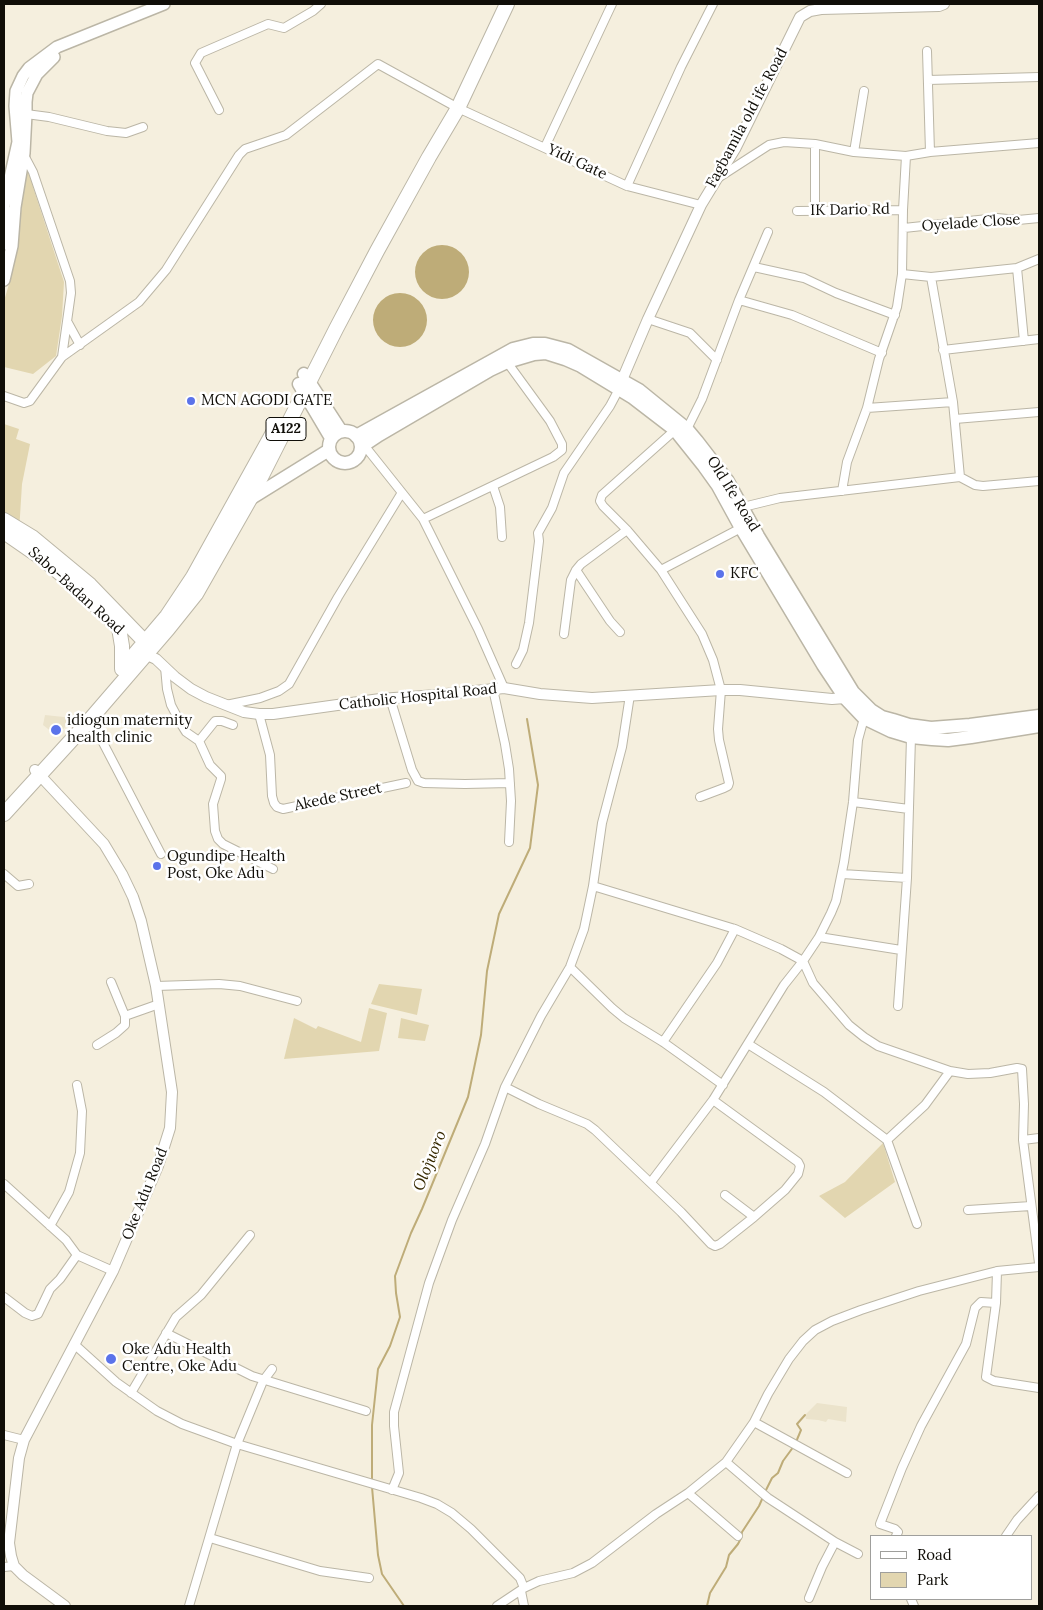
<!DOCTYPE html>
<style>
body{margin:0}
#map{position:relative;width:1043px;height:1610px;overflow:hidden;background:#f5efde;font-family:Lora,serif}
canvas{display:block}
.frame{position:absolute;inset:0;border:5px solid #100e08;pointer-events:none}
.legend{position:absolute;left:870px;top:1535px;width:162px;height:65px;box-sizing:border-box;background:#fff;border:1px solid #9f9f9c;margin:0;padding:6px 9px;list-style:none;font-size:15px;color:#100e08}
.legend li{display:flex;align-items:center;gap:10px;height:25px}
.legend b{width:25px;border:1px solid #9f9f9c}
</style>
<div id="map">
<canvas width="1043" height="1610"></canvas>
<div class="frame"></div>
<ul class="legend">
<li><b style="height:6px;background:#fff"></b>Road</li>
<li><b style="height:14px;background:#e2d6b0"></b>Park</li>
</ul>
</div>
<script>
const g = document.querySelector('canvas').getContext('2d');
g.lineJoin = 'round';
function fill(path, color) {
  g.fillStyle = color;
  g.fill(path, 'evenodd');
}
function shape(rows) {
  const path = new Path2D();
  for (const r of rows) {
    if (r.length === 3) {
      path.moveTo(r[0] + r[2], r[1]);
      path.arc(r[0], r[1], r[2], 0, 2 * Math.PI);
      continue;
    }
    path.moveTo(r[0], r[1]);
    for (let i = 2; i < r.length; i += 2) path.lineTo(r[i], r[i + 1]);
  }
  return path;
}
function stroke(path, color, width, dash) {
  g.strokeStyle = color;
  g.lineWidth = width;
  g.lineCap = dash ? 'butt' : 'round';
  g.setLineDash(dash || []);
  g.stroke(path);
}
function label(font, color, halo, rows, align = 'center') {
  g.font = font + ' Lora,serif';
  g.lineWidth = 5;
  g.setLineDash([]);
  g.textBaseline = 'middle';
  g.strokeStyle = halo;
  g.fillStyle = color;
  for (const [text, x, y, turn = 0] of rows) {
    g.save();
    g.translate(x, y);
    g.rotate((+turn || 0) * Math.PI / 180);
    g.textAlign = isNaN(turn) ? turn : align;
    if (halo) g.strokeText(text, 0, 0);
    g.fillText(text, 0, 0);
    g.restore();
  }
}
const built = shape([
 [45,715,73,718,57,736,43,725],
 [817,1403,847,1407,846,1422,828,1419,826,1422,818,1420,806,1419,805,1415]
]);
const green = shape([
 [28,161,33,187,64,282,62,316,56,356,33,374,4,367,4,301,9,284,14,261],
 [4,424,19,429,16,439,30,444,22,484,19,532,4,525],
 [379,984,422,989,417,1015,371,1004],
 [369,1008,387,1013,379,1051,284,1059,294,1018,316,1029,318,1026,361,1042],
 [401,1018,429,1025,425,1041,398,1038],
 [883,1143,895,1182,845,1218,819,1196,845,1182]
]);
const water = shape([
 [442,272,27],
 [400,320,27]
]);
const stream = shape([
 [796,1442,801,1430,797,1424,805,1415],
 [372,1480,372,1425,378,1369,390,1346,400,1317,396,1293,395,1276,411,1233,422,1209,468,1097,481,1035,487,971,499,914,530,848,538,785,527,719],
 [372,1487,378,1555,382,1574,404,1606],
 [765,1492,772,1478,778,1473,783,1461,794,1446],
 [707,1606,710,1593,726,1567,729,1555,738,1544,741,1538,742,1532,759,1506,763,1497]
]);
const minor = shape([
 [927,51,930,152],
 [928,80,1039,77],
 [219,110,195,63,201,53,268,24,284,28,313,11,321,4],
 [26,114,49,117,107,131,126,133,143,127],
 [545,147,612,4],
 [854,152,864,91],
 [24,155,33,172,70,281,71,293,62,357],
 [718,178,769,145,784,142,815,144,854,152,906,156,930,152,1039,143],
 [627,186,681,67,713,4],
 [797,211,903,210],
 [815,211,815,144],
 [904,228,997,218,1018,220,1039,218],
 [754,267,804,278,836,293,895,315],
 [1017,268,1024,341],
 [902,274,931,277,1017,268,1039,259],
 [931,277,953,402,960,477],
 [739,300,792,315,882,353],
 [648,319,690,333,717,360],
 [68,323,80,345],
 [943,350,1039,339],
 [4,396,24,403,30,401,62,357,139,302,166,270,239,155,245,149,286,135,378,64,458,108,627,186,701,205],
 [867,408,953,402],
 [955,419,1039,412],
 [687,429,702,399,739,300,768,232],
 [675,430,602,495,600,501,603,506,627,530,661,570,702,634,713,660,721,690,718,729,719,740,729,783,728,786,724,788,700,797],
 [364,445,423,519,478,629,504,688],
 [493,486,500,507,502,537],
 [842,491,847,462,867,408,879,359,897,307,902,274,903,210,906,156],
 [743,507,780,498,960,477,975,485,983,486,1039,481],
 [423,519,553,457,562,450,562,444,550,421,507,362],
 [576,570,610,621,620,632],
 [661,570,741,528],
 [564,634,571,580,576,570,581,564,627,530],
 [516,664,523,650,529,623,539,541,538,533,552,508,564,473,610,406,619,389],
 [165,667,167,689,171,705,181,724,186,732,199,741,210,765,221,776,221,779,213,804,215,831,218,839,223,844,273,869],
 [493,689,505,744,509,769,511,801,509,842],
 [390,698,412,770,418,781,424,783,465,784,510,783],
 [226,705,260,698,279,691,289,684,338,597,401,494],
 [259,714,270,755,272,796,274,803,277,807,283,809,406,783],
 [87,723,99,735,161,854],
 [199,741,215,721,222,721,233,725],
 [853,802,909,809],
 [4,874,18,886,29,884],
 [842,874,907,878],
 [593,886,735,929,781,949,803,961,813,983,849,1025,864,1037,878,1046,950,1071,968,1074,990,1073,1017,1068,1022,1069,1024,1104,1023,1140,1039,1263],
 [819,937,901,950],
 [570,967,612,1008,624,1018,663,1042,723,1085],
 [156,986,219,984,240,986,297,1001],
 [898,1006,907,878,911,737],
 [125,1016,159,1004],
 [663,1042,717,963,735,929],
 [748,1044,824,1092,887,1140,917,1224],
 [97,1045,116,1033,125,1025,125,1016,111,982],
 [505,1087,539,1104,587,1124,595,1130,681,1212,711,1244,715,1246,720,1244,754,1217,785,1190,798,1174,800,1166,798,1162,713,1100],
 [887,1140,925,1105,950,1071],
 [1023,1140,1039,1138],
 [651,1182,713,1100,784,985,803,961,819,937,831,913,836,901,844,862,853,802,858,740,864,718],
 [4,1184,66,1240,77,1255,113,1271],
 [725,1195,754,1217],
 [968,1210,1031,1206],
 [50,1226,69,1192,80,1153,82,1111,77,1085],
 [997,1271,996,1303,986,1377,994,1381,1039,1388],
 [4,1297,25,1313,32,1316,38,1314,50,1289,60,1279,77,1255],
 [166,1333,252,1376,366,1411],
 [74,1344,116,1382,157,1411,182,1424,237,1444,421,1498,437,1504,452,1513,471,1529,520,1578,524,1588],
 [131,1393,176,1317,201,1295,250,1235],
 [754,1422,847,1473],
 [4,1435,24,1440],
 [726,1462,768,1498,835,1542,858,1554],
 [392,1490,399,1473,394,1426,394,1412,429,1283,452,1220,485,1144,505,1087,541,1016,570,967,584,929,593,886,602,823,622,747,630,695],
 [688,1493,738,1536],
 [896,1536,898,1532,895,1529,880,1524,902,1468,921,1426,966,1344,975,1308,981,1302,996,1303],
 [1006,1536,1017,1520,1039,1496],
 [210,1538,320,1571,369,1578],
 [4,1567,14,1566],
 [521,1591,524,1606],
 [809,1598,822,1567,835,1542],
 [911,1599,914,1606],
 [189,1606,237,1444,263,1381,272,1369],
 [497,1606,524,1588,539,1581,573,1573,592,1563,656,1514,688,1493,726,1462,754,1422,768,1394,789,1359,803,1341,815,1330,832,1321,861,1310,919,1291,997,1271,1039,1267]
]);
const tertiary = shape([
 [622,380,648,319,701,205,735,149,800,17,810,11,821,9,939,6,944,4],
 [145,654,156,659,175,677,191,689,206,697,244,712,259,714,273,714,380,699,437,695,504,688,540,694,592,698,721,690,740,690,832,699,845,698],
 [35,770,104,844,122,874,133,897,141,921,156,986,172,1092,170,1128,158,1166,113,1271,24,1440,19,1458,9,1543,11,1556,14,1566,23,1575,65,1606]
]);
const secondary = shape([
 [4,205,18,142,15,106,16,91,23,76,29,68,57,47,164,4],
 [4,208,6,244],
 [4,280,12,246,15,207,24,153,26,114,26,102,27,93,37,74,54,57]
]);
const primary = shape([
 [304,374,341,431],
 [299,384,331,438],
 [345,447,16],
 [356,436,513,349,533,344,545,344,568,350,639,390,687,429,697,441,727,480,758,536,853,692,871,710,882,717,893,720,909,725,931,728,970,725,1039,716],
 [361,447,379,435,490,370,507,362,534,354,546,353,565,359,581,366,632,397,675,430,703,465,718,486,741,528,823,665,845,698,864,718,891,731,911,737,932,739,948,740,971,737,1039,726],
 [250,499,329,450]
]);
const trunk = shape([
 [4,520,32,537,90,585,150,647],
 [4,532,43,559,73,584,113,622],
 [119,628,122,646,122,669],
 [127,663,167,616,193,577,274,431],
 [4,814,87,723,168,629,196,594,250,499,336,329,377,251,429,157,458,108,507,4]
]);
const markers = [
 [191,401,5,"#5b73ea"],
 [720,574,5,"#5b73ea"],
 [56,730,6,"#5b73ea"],
 [157,866,5,"#5b73ea"],
 [111,1359,6,"#5b73ea"]
];
const shields = [
 [286,429,40]
];
const shieldNames = [
 ["A122",286,429]
];
const streetNames = [
 ["Fagbamila old ife Road",747,118,-62],
 ["Yidi Gate",577,162,25],
 ["IK Dario Rd",850,210,-1],
 ["Oyelade Close",971,223,-4],
 ["Old Ife Road",733,494,58],
 ["Sabo-Badan Road",76,591,42],
 ["Catholic Hospital Road",418,697,-6],
 ["Akede Street",338,797,-12],
 ["Oke Adu Road",145,1194,-68]
];
const poiNames = [
 ["MCN AGODI GATE",201,401],
 ["KFC",730,574],
 ["idiogun maternity",67,721],
 ["health clinic",67,738],
 ["Ogundipe Health",167,857],
 ["Post, Oke Adu",167,874],
 ["Oke Adu Health",122,1350],
 ["Centre, Oke Adu",122,1367]
];
const waterNames = [
 ["Olojuoro",430,1161,-68]
];
fill(built, '#ebe3cb');
fill(green, '#e2d6b0');
fill(water, '#beac78');
stroke(stream, '#beac78', 2);
stroke(minor, '#bbb6a6', 10);
stroke(tertiary, '#bbb6a6', 12);
stroke(secondary, '#bbb6a6', 14);
stroke(primary, '#bbb6a6', 15);
stroke(trunk, '#bbb6a6', 16);
stroke(minor, '#fff', 8);
stroke(tertiary, '#fff', 10);
stroke(secondary, '#fff', 11);
stroke(primary, '#fff', 12);
stroke(trunk, '#fff', 14);
for (const [x, y, r, color] of markers) {
  const dot = new Path2D();
  dot.arc(x, y, r, 0, 2 * Math.PI);
  g.fillStyle = color;
  g.fill(dot);
  stroke(dot, '#fff', 2);
}
for (const [x, y, w] of shields) {
  const box = new Path2D();
  box.roundRect(x - w / 2, y - 11.5, w, 23, 4);
  g.fillStyle = '#fff';
  g.fill(box);
  stroke(box, '#100e08', 1);
}
label('bold 14px', '#100e08', null, shieldNames);
label('15px', '#100e08', '#fff', streetNames);
label('15px', '#100e08', '#fff', poiNames, 'left');
label('italic 16px', '#362900', '#fff', waterNames);
</script>
